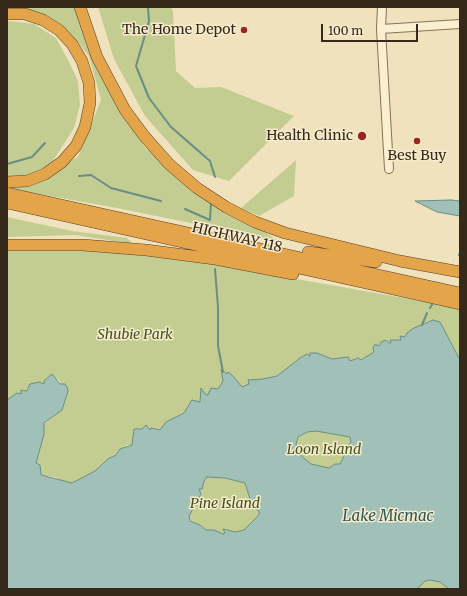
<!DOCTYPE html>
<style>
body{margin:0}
#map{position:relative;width:467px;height:596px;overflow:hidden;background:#efe2bd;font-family:Merriweather,serif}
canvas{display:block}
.frame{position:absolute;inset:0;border:8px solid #36291b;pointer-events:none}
.scale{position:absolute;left:321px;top:24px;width:97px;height:18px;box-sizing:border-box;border:2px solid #36291b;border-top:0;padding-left:5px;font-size:12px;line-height:14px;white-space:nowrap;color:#36291b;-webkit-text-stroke:3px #f6eccd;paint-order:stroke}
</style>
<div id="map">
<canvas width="467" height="596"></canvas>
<div class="frame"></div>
<div class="scale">100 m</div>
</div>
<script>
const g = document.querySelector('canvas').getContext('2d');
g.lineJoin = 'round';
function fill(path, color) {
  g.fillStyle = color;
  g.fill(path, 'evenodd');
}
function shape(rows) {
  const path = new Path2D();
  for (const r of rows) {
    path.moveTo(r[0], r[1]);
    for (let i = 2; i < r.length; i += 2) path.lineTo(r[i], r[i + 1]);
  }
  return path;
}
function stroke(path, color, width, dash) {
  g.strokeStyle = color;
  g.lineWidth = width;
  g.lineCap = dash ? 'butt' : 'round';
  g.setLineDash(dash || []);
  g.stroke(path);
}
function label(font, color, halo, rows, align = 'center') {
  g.font = font + ' Merriweather,serif';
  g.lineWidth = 3;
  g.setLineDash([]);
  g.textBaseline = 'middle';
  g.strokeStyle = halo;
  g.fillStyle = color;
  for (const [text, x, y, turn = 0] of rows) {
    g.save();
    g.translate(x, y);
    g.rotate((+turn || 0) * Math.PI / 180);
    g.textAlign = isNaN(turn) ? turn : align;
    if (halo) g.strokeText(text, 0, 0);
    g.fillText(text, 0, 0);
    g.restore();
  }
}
const green = shape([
 [7,7,76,7,100,74,145,148,278,241,117,208,11,189,78,157,101,100,89,56,76,40,63,31,7,11],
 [98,7,171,7,173,12,176,71,195,88,221,87,294,116,229,181,193,170,145,116,114,59],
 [9,21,34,24,56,38,68,60,78,81,80,105,74,128,51,164,28,175,7,177,7,22],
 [296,160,294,196,259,216,241,208],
 [7,217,72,231,127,238,133,244,75,235,7,237],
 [7,244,111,246,460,308,460,360,440,322,428,321,407,333,402,340,390,340,391,343,381,342,371,355,361,360,358,358,350,361,263,395,220,385,218,389,200,402,187,407,184,413,165,423,160,430,141,429,132,445,127,445,93,473,72,483,65,483,55,477,41,475,36,464,43,425,52,418,63,403,60,381,57,379,29,388,7,405],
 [316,431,350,437,351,442,348,444,340,464,335,464,329,468,309,464,299,454,296,444,298,437,307,432],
 [207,477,225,478,245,483,251,502,259,512,259,515,244,530,235,532,223,529,225,533,223,534,214,530,206,530,200,525,190,521,189,516,201,494,199,489,202,489,204,481],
 [430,580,440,582,449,589,417,589,425,581]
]);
const water = shape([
 [451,200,460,201,460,216,437,212,415,201,451,200],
 [433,320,440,322,460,360,460,589,449,589,440,582,430,580,425,581,417,589,7,589,7,400,17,393,21,394,21,390,27,391,30,384,39,382,44,384,44,381,52,374,60,384,65,384,67,387,68,391,62,410,44,423,44,434,36,463,40,465,41,475,72,483,95,471,108,459,116,455,120,449,132,445,134,429,142,429,146,425,150,430,151,428,160,430,166,422,184,413,192,400,200,402,201,388,205,394,208,395,211,388,218,389,223,381,221,369,227,374,228,372,233,376,242,387,249,384,248,380,263,379,277,376,300,358,307,354,310,356,310,353,317,353,332,359,348,357,350,361,358,358,361,360,374,352,373,348,375,344,379,346,381,342,386,340,389,343,391,343,390,340,401,340,400,336,405,337,407,333,414,328,433,320],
 [316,431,350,437,351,442,347,446,347,450,340,464,335,464,329,468,311,464,299,454,296,444,298,437,307,432,316,431],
 [207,477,225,478,245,483,251,502,259,512,259,515,244,530,235,532,223,529,225,533,223,534,214,530,206,530,200,525,190,521,189,516,201,494,199,489,202,489,204,481,207,477]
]);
const stream = shape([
 [148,7,149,21,136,66,149,98,171,127,210,161,215,177],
 [7,164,32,157,45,143],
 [79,176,91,175,111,188,161,201],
 [185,209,210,220,211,203],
 [459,255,460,253],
 [215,269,218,307,218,346,223,372],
 [430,308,433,303],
 [422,325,427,313]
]);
const minor = shape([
 [382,7,381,29,389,169],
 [381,29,460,24]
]);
const highway = shape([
 [80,7,97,57,125,110,145,137,169,164,197,188,226,207,255,222,285,233,400,261,460,272],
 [7,14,25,14,43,20,59,30,72,44,82,61,89,83,90,103,85,127,76,146,62,162,45,174,27,181,7,182],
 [7,193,460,293],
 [7,203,460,304],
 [7,245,83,245,146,250,215,259,293,274],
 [308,252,376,262]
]);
const markers = [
 [244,30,4,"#982724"],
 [362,136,5,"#982724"],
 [417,141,4,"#982724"]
];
const poiNames = [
 ["The Home Depot",236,30],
 ["Health Clinic",353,136],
 ["Best Buy",417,156,"center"]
];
const streetNames = [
 ["HIGHWAY 118",237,238,13]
];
const parkNames = [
 ["Shubie Park",135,335],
 ["Loon Island",324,450],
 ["Pine Island",225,504]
];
const waterNames = [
 ["Lake Micmac",388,517]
];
fill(green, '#c4cd91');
fill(water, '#a1c0b8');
stroke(water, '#688e86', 1);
stroke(stream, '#688e86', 2);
stroke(minor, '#887256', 10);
stroke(highway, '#55402b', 12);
stroke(minor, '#faefd1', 8);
stroke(highway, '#e3a44a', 11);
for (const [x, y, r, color] of markers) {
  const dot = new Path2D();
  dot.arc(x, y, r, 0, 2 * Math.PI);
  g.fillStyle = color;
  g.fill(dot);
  stroke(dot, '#f6eccd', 1.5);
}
label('14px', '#36291b', '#f6eccd', poiNames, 'right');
label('14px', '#36291b', '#f6eccd', streetNames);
label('italic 14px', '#455321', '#f6eccd', parkNames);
label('italic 15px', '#2a5755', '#f6eccd', waterNames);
</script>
